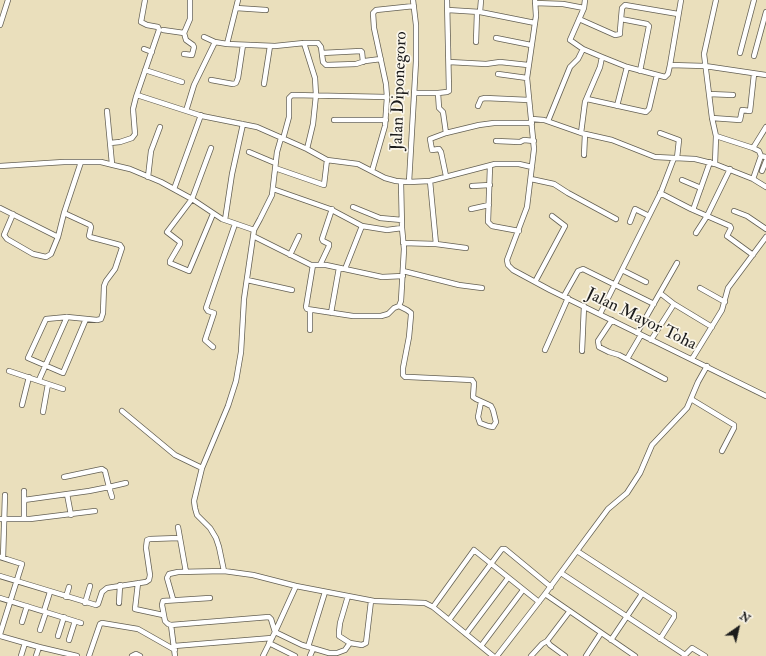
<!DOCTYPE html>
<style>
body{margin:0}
#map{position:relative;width:766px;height:656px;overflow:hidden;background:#eadfbc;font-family:"IM FELL Double Pica",serif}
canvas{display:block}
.north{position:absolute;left:718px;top:608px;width:40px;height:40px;-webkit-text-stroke:3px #fbf7ec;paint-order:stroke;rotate:34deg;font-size:11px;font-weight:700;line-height:16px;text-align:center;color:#1c1c1c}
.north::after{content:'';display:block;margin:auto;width:14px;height:18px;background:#1c1c1c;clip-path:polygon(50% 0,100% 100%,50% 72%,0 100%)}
</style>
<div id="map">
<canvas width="766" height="656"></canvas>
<div class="north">N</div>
</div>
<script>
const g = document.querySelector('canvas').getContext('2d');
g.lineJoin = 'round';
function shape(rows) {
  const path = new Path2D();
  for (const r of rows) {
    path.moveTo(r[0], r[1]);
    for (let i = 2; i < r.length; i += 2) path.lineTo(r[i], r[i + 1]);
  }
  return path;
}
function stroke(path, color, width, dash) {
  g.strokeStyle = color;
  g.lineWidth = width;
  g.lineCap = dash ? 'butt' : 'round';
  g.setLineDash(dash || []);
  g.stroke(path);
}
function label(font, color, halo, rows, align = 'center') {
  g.font = font + ' "IM FELL Double Pica",serif';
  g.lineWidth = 3.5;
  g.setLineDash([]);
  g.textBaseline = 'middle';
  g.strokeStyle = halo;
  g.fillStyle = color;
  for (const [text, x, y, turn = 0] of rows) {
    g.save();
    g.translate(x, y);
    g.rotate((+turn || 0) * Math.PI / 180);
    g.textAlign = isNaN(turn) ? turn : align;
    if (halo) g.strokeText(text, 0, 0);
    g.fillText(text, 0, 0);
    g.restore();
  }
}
const minor = shape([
 [535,0,536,16,527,78,534,149,527,207,507,260,508,265,513,270,550,290,766,396],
 [585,0,584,8,570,40,583,49,602,57,627,67,665,77,668,74,670,65,705,66,766,75],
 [535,3,563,4,584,8],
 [236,8,266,10],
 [448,10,480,12,535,23],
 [480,12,481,0],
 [579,19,615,35,620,34,620,31,621,19,647,24,649,26,640,71],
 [621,19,622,8,625,5,678,14],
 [0,25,8,0],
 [163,30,184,33],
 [204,37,215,42,227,44,275,46,304,43,318,43,321,47,323,62,326,65,356,64,365,61,381,59],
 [496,38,531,45],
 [476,42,477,12],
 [304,43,315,78,316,95,313,124,307,149],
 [227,44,238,0],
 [144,49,152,52],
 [322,53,361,51,362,52,363,62],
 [740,53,754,0],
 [184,54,192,55,194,47,193,45,186,40,184,33,190,19,190,0],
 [754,56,766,12],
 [449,62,486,64,500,62,528,65],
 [670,65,681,0],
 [145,70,182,82],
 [498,74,527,78],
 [211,80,233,84,236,83,238,78,243,45],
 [264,84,270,46],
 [414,93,438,93,447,92,449,91,447,0],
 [438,93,439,108,443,112,446,133],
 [709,94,733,95],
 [137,95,202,116,257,127,307,149,327,160,358,164,385,178,396,181,409,182,430,181,495,164,519,164,532,167],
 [587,99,646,112,649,109,657,75],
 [478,106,481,99,485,98,529,100],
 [617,106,627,67],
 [107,111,112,164],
 [186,111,194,85,215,42],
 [712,118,740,120,742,110,750,111,754,74],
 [532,119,544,120,581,133,612,140,655,157,695,159,715,164,753,179,766,187],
 [334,120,386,120],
 [548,121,570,67,578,59,583,49],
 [581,133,585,102,600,67,602,57],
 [660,133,679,140,677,158],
 [716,136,753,148,759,151,761,156,766,157],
 [281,138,277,152,272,195,260,219,254,230,244,299,241,352,236,381,228,406,202,468,194,501,195,508,197,515,210,528,216,538,219,547,224,571,253,575,296,586,374,601,425,603,433,607,493,656],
 [283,139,289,117,289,98,292,95,387,97],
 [496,141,520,142,524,140,534,141],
 [110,143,120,142,132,138,135,134,133,109,136,97,159,30,158,27,147,25,141,22,145,0],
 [211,148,192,199,167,232,180,242,180,244,170,261,170,263,189,271,213,214],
 [753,148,766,127],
 [249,152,275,163],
 [584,155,585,134],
 [81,162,64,213,90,225,91,227,89,236,90,237,120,245,122,248,115,269,106,281,104,286,103,313,101,319,97,320,67,317,46,319,28,358,63,373,86,319],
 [715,164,716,136,712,118,704,54,716,0],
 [0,166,64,162,101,162,113,165,130,169,161,182,192,199,222,219,254,230],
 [490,166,488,222,492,226,519,231],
 [275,168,324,185,327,160],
 [372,171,385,126,387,97,386,84,374,28,373,13,376,10,414,6],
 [762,171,766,161],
 [446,176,441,152,439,149,432,150,430,139,446,133,479,125,494,123,532,123],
 [148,177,151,151,160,127],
 [531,179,554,184,568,193,616,219],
 [753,179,761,156],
 [682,180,701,188],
 [409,182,416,61,416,25,413,0],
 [472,186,490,185],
 [174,189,201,115],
 [273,189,330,209,362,226,387,230,402,228],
 [660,193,691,209,730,226,731,228,727,236,753,255],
 [353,207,380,218,402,220],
 [0,208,58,237,64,213],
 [471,209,489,205],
 [693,210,710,162],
 [734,211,747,216,766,229],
 [13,214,4,235,7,239,33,254,46,257,51,254,58,237],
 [225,220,232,174,243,124],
 [630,222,635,209,649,216],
 [696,233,707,216,730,169],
 [253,236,311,265,326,265,382,277,403,276],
 [403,243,436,244,430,181],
 [436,244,466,248],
 [290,255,299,236],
 [313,265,306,307,307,309,353,316,381,316,388,314,394,308,399,306,407,310,411,313,411,315,409,337,403,368,403,375,405,377,409,377,472,380,474,383,473,397,476,399,487,404,491,406,493,410,496,422,493,427,488,426,480,423,478,417,481,402],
 [320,265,329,246,329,244,323,241,322,239,332,209],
 [345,269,362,226],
 [622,270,646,282],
 [403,271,459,285,482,288],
 [247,280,292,290],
 [535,282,565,226,552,216],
 [700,288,725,302],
 [660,293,674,304,712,327],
 [564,296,578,271,583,269,654,304],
 [399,306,401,301,404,249,402,228,401,182],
 [331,313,339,268],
 [600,314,661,192,674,158],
 [612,320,598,341,599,347,609,352,619,355,665,379],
 [310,330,310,311],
 [637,333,677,263],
 [651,340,674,304],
 [213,347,205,340,214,313,208,311,206,308,235,224],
 [545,350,568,298],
 [582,351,584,306],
 [627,359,641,335],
 [692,359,722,310,728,288,766,237],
 [9,371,63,389],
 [39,380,67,317],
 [691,399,734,425,734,428,722,451],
 [22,405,29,377],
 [122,411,175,455,202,468],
 [43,412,48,384],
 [67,494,71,515],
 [112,497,109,487,126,483],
 [24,500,89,491,109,487,105,471,102,469,64,477],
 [0,519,30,519,95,511],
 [24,519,24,491],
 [178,527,186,572],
 [577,551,674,614,674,617,660,639],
 [0,557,22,564,0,634],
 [3,558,5,495],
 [561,573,685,655],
 [0,576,96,605,98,604,102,592,107,588,146,582,149,580,150,575,146,548,147,540,150,539,179,538],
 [138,583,135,609,163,615],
 [296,586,275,632,302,645,329,653,337,653,345,650,350,643],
 [545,594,635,656],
 [348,596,340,623,339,632,339,636,350,643,362,645,366,643,371,601],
 [66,597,69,587],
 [0,598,81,623],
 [210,598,163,601,162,605,165,621,168,624,171,625,269,617,271,619,275,632,263,656],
 [173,599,167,578,169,574,178,572,224,571],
 [85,603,90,586],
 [119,603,120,585],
 [433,607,474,550,539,602],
 [44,611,50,592],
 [449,620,502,549,505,549,551,587],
 [22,622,27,606],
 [171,625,175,656],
 [40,630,46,612],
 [466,634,508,578],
 [0,636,39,647,77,656],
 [58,636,64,617],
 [69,640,75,621],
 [611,640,642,594],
 [269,643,295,656],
 [174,646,272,638],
 [481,646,523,590],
 [308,647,325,592],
 [21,656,25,643],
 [36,656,39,647],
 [89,656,100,624,102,623,138,629,175,650],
 [132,656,136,654,140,656],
 [310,656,313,649],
 [497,656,545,594,608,509,627,493,640,473,652,445,687,408,698,382,707,366],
 [531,656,542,644,547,641],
 [565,656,550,645,547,641,569,612],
 [586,656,601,633],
 [684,656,692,648,705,656]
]);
const streetNames = [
 ["Jalan Diponegoro",400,91,-88],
 ["Jalan Mayor Toha",641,320,26]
];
stroke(minor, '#646054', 6);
stroke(minor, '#fff', 4.5);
label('17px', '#1c1c1c', '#fbf7ec', streetNames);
</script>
